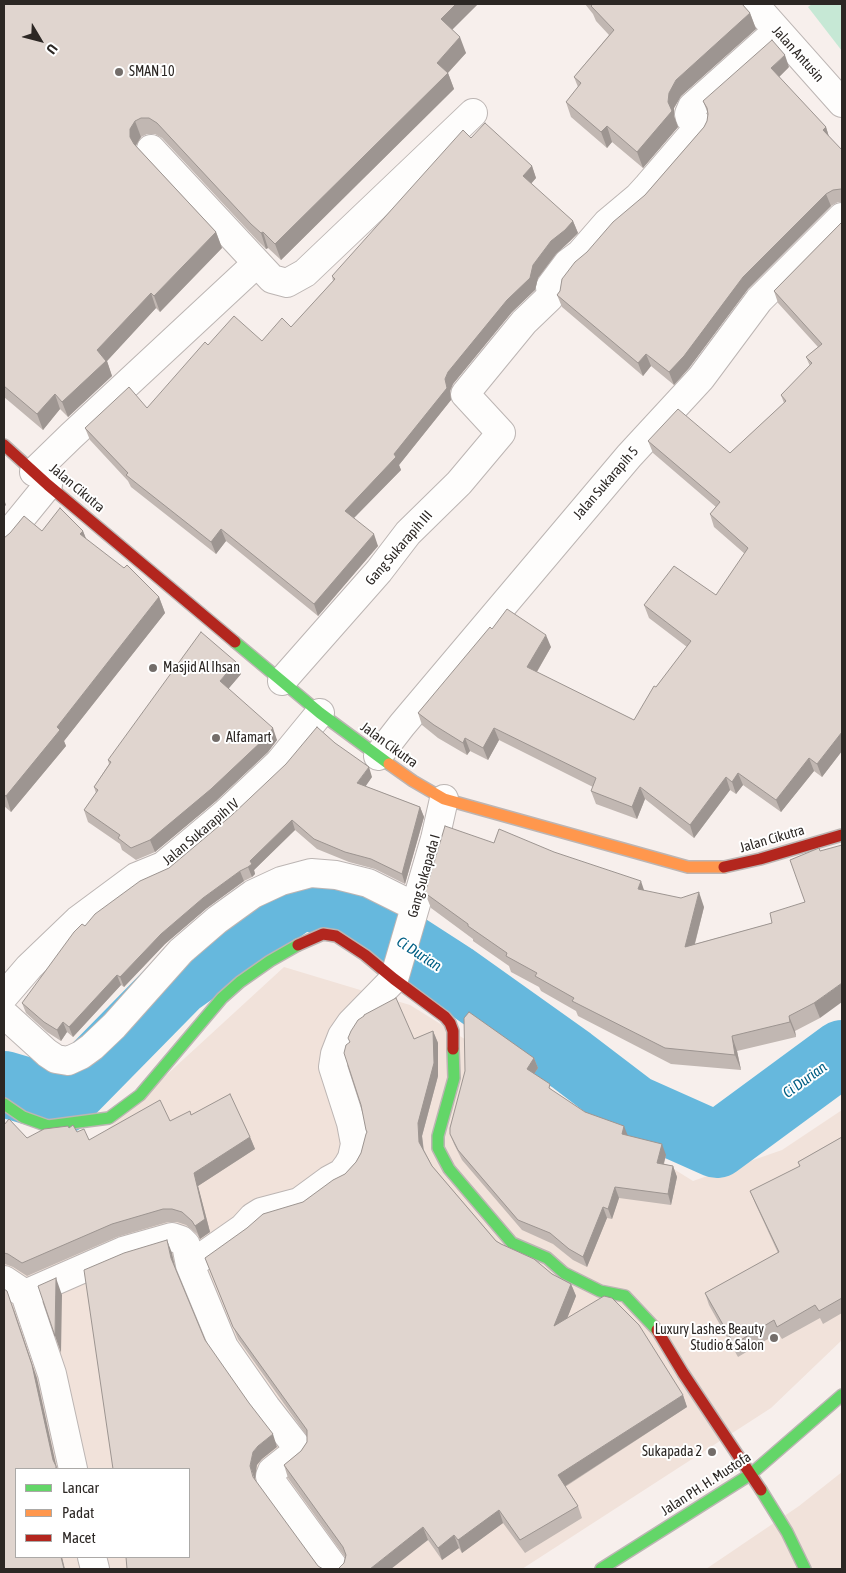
<!DOCTYPE html>
<style>
body{margin:0}
#map{position:relative;width:846px;height:1573px;overflow:hidden;background:#f7efec;font-family:"Asap Condensed",sans-serif}
canvas{display:block}
.frame{position:absolute;inset:0;border:5px solid #2c2724;pointer-events:none}
.legend{position:absolute;left:15px;top:1468px;width:175px;height:90px;box-sizing:border-box;background:#fff;border:1px solid #aba9a7;margin:0;padding:6px 9px;list-style:none;font-size:15px;color:#2c2724}
.legend li{display:flex;align-items:center;gap:10px;height:25px}
.legend b{width:25px;border:1px solid #aba9a7}
.north{position:absolute;left:15px;top:15px;width:50px;height:50px;-webkit-text-stroke:4px #fff;paint-order:stroke;rotate:127deg;font-size:14px;font-weight:700;line-height:20px;text-align:center;color:#2c2724}
.north::after{content:'';display:block;margin:auto;width:18px;height:22px;background:#2c2724;clip-path:polygon(50% 0,100% 100%,50% 72%,0 100%)}
</style>
<div id="map">
<canvas width="846" height="1573"></canvas>
<div class="frame"></div>
<ul class="legend">
<li><b style="height:6px;background:#63d668"></b>Lancar</li>
<li><b style="height:6px;background:#ff974d"></b>Padat</li>
<li><b style="height:6px;background:#b3261e"></b>Macet</li>
</ul>
<div class="north">U</div>
</div>
<script>
const g = document.querySelector('canvas').getContext('2d');
g.lineJoin = 'round';
function fill(path, color) {
  g.fillStyle = color;
  g.fill(path, 'evenodd');
}
function shape(rows) {
  const path = new Path2D();
  for (const r of rows) {
    path.moveTo(r[0], r[1]);
    for (let i = 2; i < r.length; i += 2) path.lineTo(r[i], r[i + 1]);
  }
  return path;
}
function stroke(path, color, width, dash) {
  g.strokeStyle = color;
  g.lineWidth = width;
  g.lineCap = dash ? 'butt' : 'round';
  g.setLineDash(dash || []);
  g.stroke(path);
}
function label(font, color, halo, rows, align = 'center') {
  g.font = font + ' "Asap Condensed",sans-serif';
  g.lineWidth = 4;
  g.setLineDash([]);
  g.textBaseline = 'middle';
  g.strokeStyle = halo;
  g.fillStyle = color;
  for (const [text, x, y, turn = 0] of rows) {
    g.save();
    g.translate(x, y);
    g.rotate((+turn || 0) * Math.PI / 180);
    g.textAlign = isNaN(turn) ? turn : align;
    if (halo) g.strokeText(text, 0, 0);
    g.fillText(text, 0, 0);
    g.restore();
  }
}
const built = shape([
 [284,967,410,1005,693,1181,782,1150,842,1110,842,1340,771,1408,522,1569,4,1569,4,1220,88,1147],
 [16,1469,189,1469,189,1557,16,1557],
 [842,1472,842,1569,706,1569,799,1506]
]);
const green = shape([
 [812,4,842,4,842,51,808,7]
]);
const river = shape([
 [4,1084,62,1101,178,983,302,895,357,914,453,976,571,1060,634,1108,717,1145,842,1053]
]);
const street = shape([
 [754,4,842,103],
 [151,149,272,279,287,283,305,273,473,113],
 [34,472,71,436,257,263],
 [4,539,48,485],
 [282,681,379,571,408,533,459,483,501,433,465,394,524,322,549,298,551,295,550,287,568,263,580,254,607,223,638,197,648,186,697,129,696,123,690,118,689,114,692,107,777,31],
 [378,756,402,725,629,456,701,378,759,300,842,217],
 [4,996,29,967,78,920,136,877,163,866,226,813,279,763,320,713],
 [4,1014,47,1053,56,1059,68,1061,81,1055,92,1047,114,1026,181,951,217,920,253,894,281,881,311,873,336,875,368,883,414,906],
 [190,1265,243,1228,253,1217,261,1212,299,1202,329,1180,342,1173,348,1165,352,1158,355,1144,351,1123,333,1067,335,1054,342,1036,351,1023,394,979,435,839,444,799],
 [4,1280,25,1294,52,1374,73,1469],
 [25,1294,123,1251,172,1237,181,1240,186,1245,190,1265,224,1347,266,1407,297,1447,296,1452,272,1471,270,1476,271,1481,335,1569],
 [92,1557,95,1569]
]);
const fast = shape([
 [235,642,320,713,389,764],
 [453,1049,454,1078,438,1136,438,1148,449,1169,512,1243,547,1258,564,1273,600,1291,625,1296,657,1330],
 [4,1104,23,1117,48,1126,109,1118,140,1095,222,998,240,982,270,961,298,945],
 [761,1490,787,1532,805,1569],
 [601,1569,751,1474,842,1395]
]);
const slow = shape([
 [389,764,413,781,444,799,688,867,724,867]
]);
const jam = shape([
 [4,445,48,485,235,642],
 [724,867,760,859,842,835],
 [298,945,323,934,336,936,365,955,394,979,445,1017,450,1023,453,1031,453,1049],
 [657,1330,683,1373,761,1490]
]);
const wall = shape([
 [4,4,478,4,452,29,466,53,448,73,454,89,281,260,268,248,266,249,257,240,162,138,155,134,147,134,141,137,136,146,216,232,222,248,160,312,156,308,107,361,112,376,68,417,60,409,43,430,4,397],
 [585,4,742,4,750,13,756,29,681,96,674,108,674,116,678,127,643,168,612,142,607,148,571,117,566,102,578,87,574,77,609,35,596,21,593,14],
 [789,67,779,77,826,127,829,137,842,150,842,202,838,202,831,206,748,289,689,368,674,385,651,366,643,376,562,307,557,295,587,252,645,195,704,127,707,121,708,114,703,101],
 [471,138,532,166,536,178,531,184,573,221,578,233,569,242,556,254,538,278,535,290,512,312,453,384,450,391,451,400,399,465,401,470,354,518,378,546,318,616,226,541,216,554,131,487,128,481,90,440,85,428,147,408,208,345,262,341,291,327,333,281,332,276],
 [842,222,842,751,822,777,814,771,781,812,743,785,736,794,730,790,694,838,645,799,637,819,596,804,591,791,593,787,499,740,488,760,470,751,467,755,438,738,422,725,418,713,492,629,551,647,537,672,634,720,656,687,687,647,649,618,644,605,716,595,745,554,714,527,710,514,716,507,653,453,648,441,730,453,784,403,781,395,810,366,806,357,818,347,778,303,774,291],
 [42,531,83,531,86,539,159,597,165,613,64,741,66,746,11,812,4,806,4,538],
 [241,674,228,689,277,740,268,752,216,801,155,852,136,860,122,850,120,844,88,822,84,810,96,793,94,787,109,764,108,760],
 [372,777,365,786,420,807,424,817,405,884,375,869,349,862,317,849,295,830,254,870,255,874,252,877,244,881,207,908,165,944,124,987,121,985,73,1037,67,1032,61,1041,47,1032,26,1013,22,1003,85,926],
 [494,843,644,891,704,907,695,944,772,923,805,902,819,848,820,1018,795,1031,796,1037,737,1051,741,1070,671,1064,578,1016,576,1011,541,991,539,987,511,972,509,966,473,941,473,939,431,908,425,893],
 [433,1031,438,1043,438,1076,422,1136,424,1150,432,1166,496,1241,552,1274,571,1284,576,1296,567,1318,683,1395,687,1407,565,1487,578,1506,582,1518,525,1553,503,1523,462,1553,459,1548,442,1560,428,1540,344,1563,345,1557,288,1478,284,1465,301,1451,307,1442,307,1436,238,1339,205,1258,303,1202,345,1174,356,1162,361,1153,367,1133,366,1130,414,1039],
 [534,1058,538,1068,534,1074,553,1091,585,1112,628,1136,666,1155,664,1164,673,1166,677,1177,671,1205,619,1198,612,1219,607,1218,587,1267,573,1260,553,1244,522,1230,462,1160,454,1144,450,1134,465,1071],
 [191,1115,250,1137,255,1149,198,1186,210,1232,200,1239,197,1234,186,1225,177,1222,168,1222,117,1237,27,1276,13,1267,5,1264,4,1265,4,1125,27,1138,69,1128,89,1140,170,1121],
 [842,1137,842,1313,823,1324,820,1318,782,1339,778,1333,738,1357,709,1305,705,1293,778,1253,755,1203,750,1191,800,1167,798,1162]
]);
const shadedWall = shape([
 [456,4,478,4,447,35,441,19],
 [750,13,756,29,681,96,674,108,674,116,678,127,643,168,637,152,676,80],
 [460,37,466,53,445,76,448,73,454,89,281,260,275,244],
 [785,55,789,67,776,80,771,68],
 [135,121,141,137,136,145,136,153,130,137,130,129],
 [607,126,612,142,607,148,601,132],
 [826,127,830,140,823,130],
 [532,166,536,178,527,188,523,176],
 [826,194,831,206,748,289,689,368,674,385,669,372,743,277],
 [573,221,578,233,569,242,556,254,538,278,535,290,512,312,453,384,450,391,451,400,399,465,401,470,349,523,345,511,394,454,445,379,448,372,533,265,551,241],
 [216,232,222,248,160,312,154,296],
 [263,232,268,248,266,249,261,233],
 [151,293,156,308,107,361,112,376,68,417,62,402,97,350],
 [646,354,651,366,643,376,638,363],
 [55,394,60,409,43,430,37,414],
 [4,499,6,505,4,507],
 [221,529,226,541,216,554,211,542],
 [83,531,89,546,80,534],
 [374,534,378,546,318,616,314,604],
 [159,597,165,613,64,741,66,746,11,812,6,796,57,727],
 [546,635,551,647,532,680,527,667],
 [236,662,241,674,224,694,220,681],
 [273,728,277,740,268,752,216,801,155,852,150,840],
 [494,728,499,740,488,760,483,748],
 [842,732,842,751,822,777,817,764],
 [465,738,470,751,467,755,463,743],
 [809,758,814,771,781,812,776,800],
 [369,767,372,777,361,793,357,783],
 [738,773,743,785,736,794,732,782],
 [726,777,730,790,694,838,690,825],
 [640,787,645,799,637,819,632,807],
 [420,807,424,817,405,884,402,874],
 [292,820,295,830,254,870,255,874,252,877,248,867,250,861],
 [240,871,244,881,207,908,165,944,124,987,120,977,161,934,203,898],
 [641,881,646,896,638,889],
 [699,892,704,907,690,962,685,947],
 [117,975,121,985,73,1037,69,1027],
 [842,983,842,1002,820,1018,814,1003],
 [789,1016,795,1031,796,1037,790,1022],
 [63,1022,67,1032,61,1041,57,1030],
 [433,1031,438,1043,438,1076,422,1136,424,1155,419,1142,418,1123],
 [732,1036,737,1051,741,1070,735,1055],
 [534,1058,538,1068,530,1080,527,1069],
 [624,1126,628,1136,622,1134],
 [250,1137,255,1149,198,1186,210,1232,200,1239,195,1226,194,1173],
 [662,1144,666,1155,661,1173,657,1163],
 [673,1166,677,1177,671,1205,668,1194],
 [615,1187,619,1198,612,1219,608,1209],
 [603,1207,607,1218,587,1267,583,1257],
 [167,1240,172,1253,176,1271,171,1258],
 [56,1278,62,1295,61,1353,55,1336],
 [571,1284,576,1296,559,1339,554,1326],
 [12,1304,37,1378,57,1469,56,1469,53,1460],
 [683,1395,687,1407,562,1488,558,1475],
 [273,1434,277,1447,262,1459,257,1465,255,1479,258,1490,250,1466,253,1452,258,1446],
 [499,1510,503,1523,462,1553,458,1540],
 [423,1527,428,1540,391,1569,370,1569],
 [454,1535,459,1548,442,1560,438,1548],
 [61,1557,62,1557,65,1569,64,1569]
]);
const building = shape([
 [4,4,456,4,441,19,460,37,437,63,448,73,275,244,263,232,261,233,251,224,157,123,149,118,141,118,135,121,130,129,130,137,134,144,216,232,154,296,151,293,97,350,106,361,62,402,55,394,37,414,4,386,4,4],
 [593,4,742,4,750,13,676,80,669,93,668,102,672,111,637,152,607,126,601,132,566,102,581,83,574,77,614,30,591,6,593,4],
 [772,40,785,55,771,68,826,127,823,130,842,150,842,190,841,189,833,190,826,194,743,277,684,356,669,372,646,354,638,363,557,295,560,291,562,279,575,262,587,252,613,222,645,195,704,127,707,121,708,114,707,108,703,101,772,40],
 [485,123,532,166,523,176,573,221,565,230,551,241,533,265,530,278,507,300,448,372,445,379,447,388,394,454,396,457,345,511,374,534,314,604,221,529,211,542,126,475,128,473,85,428,129,387,147,408,205,342,208,345,234,316,262,341,282,318,291,327,335,279,332,276,463,130,471,138,485,123],
 [842,222,842,732,817,764,809,758,776,800,738,773,732,782,726,777,690,825,640,787,632,807,591,791,596,778,494,728,483,748,465,738,463,743,434,725,418,713,490,627,492,629,507,609,546,635,527,667,634,720,654,686,656,687,691,641,644,605,674,566,716,595,748,548,710,514,720,502,648,441,678,409,730,453,786,401,781,395,812,363,806,357,822,344,774,291,842,222],
 [60,508,83,531,80,534,124,568,127,565,159,597,57,727,60,730,6,796,4,795,4,538,10,533,24,516,42,531,60,508],
 [201,632,236,662,220,681,273,728,263,740,211,789,150,840,131,848,118,838,120,835,84,810,98,790,94,787,111,762,108,760,201,632],
 [317,727,335,743,369,767,357,783,420,807,402,874,371,859,345,852,314,839,292,820,250,861,252,864,248,867,240,871,203,898,161,934,120,977,117,975,69,1027,63,1022,57,1030,44,1022,22,1003,74,932,82,924,85,926,95,914,140,881,169,868,232,815,286,764,317,727],
 [445,826,494,843,499,829,554,852,641,881,638,889,681,898,699,892,685,947,772,923,770,913,805,902,790,860,819,848,820,851,842,845,842,983,814,1003,789,1016,790,1022,732,1036,735,1055,665,1048,572,1001,574,998,535,976,537,973,506,956,507,953,468,926,468,924,425,893,445,826],
 [396,998,414,1039,433,1031,434,1063,418,1123,419,1142,432,1166,496,1241,501,1244,534,1259,552,1274,571,1284,554,1326,604,1296,612,1298,639,1325,683,1395,558,1475,578,1506,520,1540,499,1510,458,1540,454,1535,438,1548,423,1527,370,1569,338,1569,344,1563,346,1555,343,1547,284,1465,301,1451,307,1442,307,1430,233,1327,205,1258,247,1228,263,1214,303,1202,333,1180,345,1174,356,1162,361,1153,366,1134,367,1132,366,1130,361,1105,344,1053,346,1045,350,1042,348,1038,351,1031,358,1020,364,1016,364,1015,396,998],
 [469,1012,534,1058,527,1069,550,1084,549,1088,585,1112,624,1126,622,1134,662,1144,657,1163,673,1166,668,1194,615,1187,608,1209,603,1207,583,1257,569,1249,550,1233,518,1220,458,1150,450,1134,450,1128,465,1071,464,1018,469,1012],
 [230,1094,250,1137,194,1173,205,1219,195,1226,192,1221,182,1212,172,1209,163,1209,112,1224,22,1263,8,1254,4,1253,4,1125,9,1119,27,1138,44,1129,68,1126,69,1128,73,1125,77,1132,84,1129,89,1140,160,1100,170,1121,190,1111,191,1115,230,1094],
 [842,1137,842,1298,819,1311,815,1305,777,1327,774,1320,734,1344,705,1293,779,1252,750,1191,800,1166,798,1162,842,1137],
 [167,1240,171,1258,205,1340,249,1403,273,1434,258,1446,253,1452,250,1466,253,1477,318,1566,323,1569,127,1569,126,1557,189,1557,189,1469,113,1469,84,1270,124,1253,167,1240],
 [56,1278,55,1336,38,1286,56,1278],
 [4,1289,7,1291,32,1365,53,1460,56,1466,56,1469,16,1469,16,1557,61,1557,64,1569,4,1569,4,1289]
]);
const markers = [
 [119,72,5,"#736d6a"],
 [153,668,5,"#736d6a"],
 [216,738,5,"#736d6a"],
 [774,1338,5,"#736d6a"],
 [712,1452,5,"#736d6a"]
];
const streetNames = [
 ["Jalan Antusin",798,54,48],
 ["Jalan Sukarapih 5",606,483,-49],
 ["Jalan Cikutra",77,488,40],
 ["Gang Sukarapih III",399,548,-49],
 ["Jalan Cikutra",389,745,36],
 ["Jalan Sukarapih IV",201,832,-40],
 ["Jalan Cikutra",772,839,-16],
 ["Gang Sukapada I",424,876,-74],
 ["Jalan PH. H. Mustofa",706,1484,-33]
];
const poiNames = [
 ["SMAN 10",129,72],
 ["Masjid Al Ihsan",163,668],
 ["Alfamart",226,738],
 ["Luxury Lashes Beauty",764,1330,"right"],
 ["Studio & Salon",764,1346,"right"],
 ["Sukapada 2",702,1452,"right"]
];
const waterNames = [
 ["Ci Durian",419,954,33],
 ["Ci Durian",805,1080,-36]
];
fill(built, '#f1e2da');
fill(green, '#c6e8d5');
stroke(river, '#66b8dd', 66);
stroke(street, '#bcb5b3', 30);
stroke(fast, '#bcb5b3', 14);
stroke(slow, '#bcb5b3', 14);
stroke(jam, '#bcb5b3', 14);
stroke(street, '#fefdfc', 28);
stroke(fast, '#63d668', 11);
stroke(slow, '#ff974d', 11);
stroke(jam, '#b3261e', 11);
fill(wall, '#c1b7b2');
fill(shadedWall, '#9d9591');
fill(building, '#e0d5cf');
stroke(building, '#9d9591', 1);
for (const [x, y, r, color] of markers) {
  const dot = new Path2D();
  dot.arc(x, y, r, 0, 2 * Math.PI);
  g.fillStyle = color;
  g.fill(dot);
  stroke(dot, '#fff', 2);
}
label('14px', '#2c2724', '#fff', streetNames);
label('14px', '#2c2724', '#fff', poiNames, 'left');
label('italic 15px', '#015f84', '#fff', waterNames);
</script>
